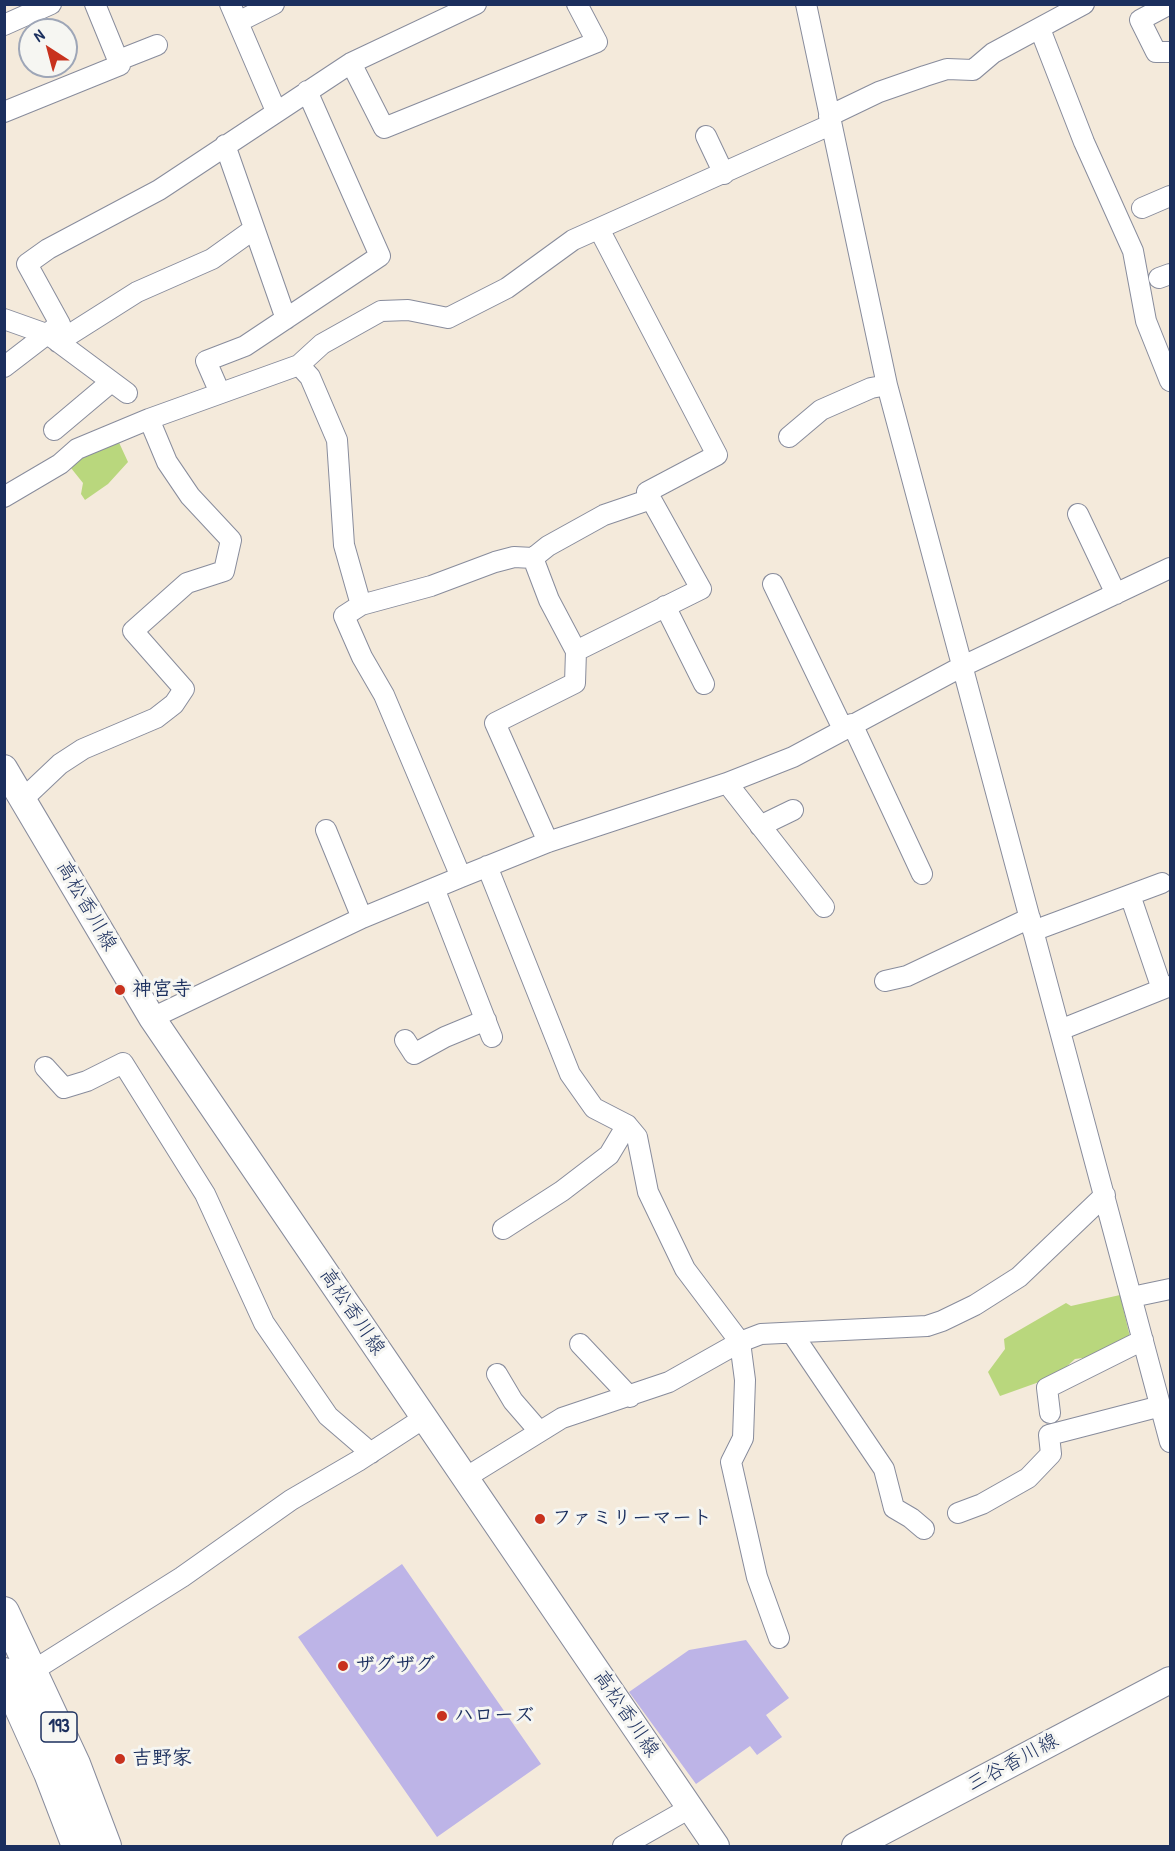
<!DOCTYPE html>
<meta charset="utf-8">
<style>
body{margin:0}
#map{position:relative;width:1175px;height:1851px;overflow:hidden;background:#f4eadb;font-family:"Patrick Hand",sans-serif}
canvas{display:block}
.frame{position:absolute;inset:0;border:6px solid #1b2f5e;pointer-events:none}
.north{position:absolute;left:18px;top:18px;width:60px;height:60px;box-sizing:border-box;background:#f6f6f2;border:2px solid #9ea6b7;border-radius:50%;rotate:324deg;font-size:16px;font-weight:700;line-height:24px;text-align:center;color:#1b2f5e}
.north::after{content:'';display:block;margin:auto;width:21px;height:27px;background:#c8321e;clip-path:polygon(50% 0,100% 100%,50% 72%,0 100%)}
</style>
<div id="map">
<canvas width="1175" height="1851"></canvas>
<div class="frame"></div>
<div class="north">N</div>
</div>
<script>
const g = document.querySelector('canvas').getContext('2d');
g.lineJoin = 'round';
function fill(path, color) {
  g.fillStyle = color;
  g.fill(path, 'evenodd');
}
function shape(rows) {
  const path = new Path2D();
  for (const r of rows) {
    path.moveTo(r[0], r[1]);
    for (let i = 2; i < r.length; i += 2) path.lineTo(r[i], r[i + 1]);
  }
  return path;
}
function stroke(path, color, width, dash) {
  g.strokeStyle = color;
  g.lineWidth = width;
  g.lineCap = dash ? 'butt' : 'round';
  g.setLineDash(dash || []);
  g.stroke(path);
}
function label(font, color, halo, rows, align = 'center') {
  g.font = font + ' "Patrick Hand","Klee One",sans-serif';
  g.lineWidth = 6;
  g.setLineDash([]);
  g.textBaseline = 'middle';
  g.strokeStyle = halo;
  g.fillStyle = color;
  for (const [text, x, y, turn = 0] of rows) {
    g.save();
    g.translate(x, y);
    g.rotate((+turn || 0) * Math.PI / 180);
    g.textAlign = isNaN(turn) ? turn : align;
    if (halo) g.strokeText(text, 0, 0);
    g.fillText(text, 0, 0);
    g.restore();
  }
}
const green = shape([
 [116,436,128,462,108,484,85,500,81,494,83,483,67,463],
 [1120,1295,1130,1337,1090,1357,1075,1359,1056,1376,1000,1396,988,1372,1005,1349,1004,1339,1066,1303,1071,1306]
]);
const building = shape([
 [402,1564,541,1764,437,1837,298,1637],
 [746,1640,789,1698,766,1715,782,1737,757,1755,750,1746,696,1784,629,1692,689,1650]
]);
const minor = shape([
 [230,4,276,111],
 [806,4,887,385,1170,1442],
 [1170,4,1140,20,1156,52,1170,52],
 [238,22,274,4],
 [4,25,51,4],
 [1040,29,1084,142,1133,251,1146,321,1170,381],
 [119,60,157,45],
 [351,63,384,128,597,42,577,4],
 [4,112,120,65,95,4],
 [829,116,879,92,925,76,947,69,973,70,993,53,1084,4],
 [706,136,724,174],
 [225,145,286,319],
 [1142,208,1170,196],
 [1159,278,1170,274],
 [4,319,49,335,127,393],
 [58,342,137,292,212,259,254,229],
 [299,365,310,377,337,440,344,545,361,605,344,616,362,657,384,695,461,877],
 [4,367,60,324,27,264,48,249,159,190,351,63,476,4],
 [220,393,206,361,245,346,380,256,307,91],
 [54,430,111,382],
 [789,437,821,410,871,388,887,385],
 [4,497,60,464,77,449,149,419,299,365,322,344,381,311,408,310,448,318,507,288,573,240,830,125],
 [1078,514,1116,594],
 [533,558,549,600,576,651],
 [773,584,843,729],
 [361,605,431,586,495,562,514,557,533,558,548,546,604,515,651,499],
 [665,606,704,684],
 [852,724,922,874],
 [727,783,824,907],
 [23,799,60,764,83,749,156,718,174,704,184,689,133,631,187,583,224,571,231,540,190,496,167,462,149,419],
 [760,826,793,810],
 [326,830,362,918],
 [548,842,495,723,575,683,576,651,701,589,647,492,717,455,599,229],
 [487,866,570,1074,594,1108,627,1125,637,1137,648,1192,685,1269,740,1342,745,1380,743,1438,731,1462,757,1577,779,1638],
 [434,888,492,1037],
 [1130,895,1162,989],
 [1033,931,1162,883],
 [885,981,907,976,1030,918],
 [152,1018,362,918,461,877,548,842,727,783,793,757,961,667,1170,568],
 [1060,1030,1170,986],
 [405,1040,414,1054,445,1037,486,1020],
 [45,1067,64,1088,87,1081,123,1063,205,1194,264,1323,328,1416,371,1453],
 [503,1229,562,1191,609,1155,627,1125],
 [1132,1297,1170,1289],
 [792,1333,884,1469,894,1508,911,1518,924,1529],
 [580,1344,630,1397],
 [497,1374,513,1401,539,1431],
 [1050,1413,1047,1388,1143,1340],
 [465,1478,562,1418,669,1382,740,1342,761,1334,927,1326,942,1321,975,1305,1019,1277,1105,1195],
 [958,1513,982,1504,1028,1478,1051,1454,1049,1435,1161,1406],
 [22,1674,34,1670,182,1577,291,1500,358,1461,424,1418],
 [623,1846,690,1808]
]);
const major = shape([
 [4,768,152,1018,716,1846],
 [855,1846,1170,1680]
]);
const highway = shape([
 [4,1612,75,1764,106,1846],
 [4,1673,49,1773,77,1846]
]);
const markers = [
 [120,990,6,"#c8321e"],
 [540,1519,6,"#c8321e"],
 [343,1666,6,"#c8321e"],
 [442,1716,6,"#c8321e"],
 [120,1759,6,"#c8321e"]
];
const shields = [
 [59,1727,36]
];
const shieldNames = [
 ["193",59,1727]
];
const streetNames = [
 ["高松香川線",86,906,60],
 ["高松香川線",352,1312,56],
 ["高松香川線",626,1714,56],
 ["三谷香川線",1013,1763,-28]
];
const poiNames = [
 ["神宮寺",132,990],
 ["ファミリーマート",552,1519],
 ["ザグザグ",355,1666],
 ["ハローズ",454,1716],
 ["吉野家",132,1759]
];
fill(green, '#b9d77d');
fill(building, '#bdb4e7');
stroke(minor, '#888c9c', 22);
stroke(major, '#888c9c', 28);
stroke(highway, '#888c9c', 32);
stroke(minor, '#fff', 20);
stroke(major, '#fff', 26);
stroke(highway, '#fff', 30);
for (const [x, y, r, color] of markers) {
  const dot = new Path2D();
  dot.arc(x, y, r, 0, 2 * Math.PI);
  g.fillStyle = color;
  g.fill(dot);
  stroke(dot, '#f6f6f2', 2);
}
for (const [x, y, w] of shields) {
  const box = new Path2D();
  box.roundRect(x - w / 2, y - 15, w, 30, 4.5);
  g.fillStyle = '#f6f6f2';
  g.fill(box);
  stroke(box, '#1b2f5e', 1.5);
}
label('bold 18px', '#1b2f5e', null, shieldNames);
label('20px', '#1b2f5e', '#f6f6f2', streetNames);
label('bold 20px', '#1b2f5e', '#f6f6f2', poiNames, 'left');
</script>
